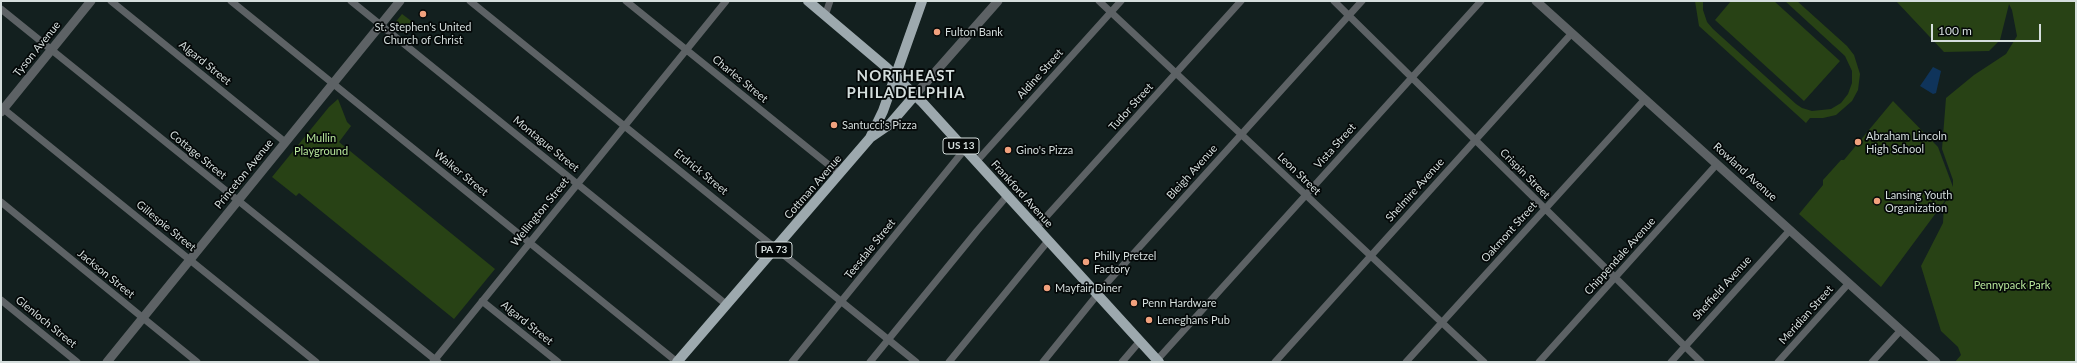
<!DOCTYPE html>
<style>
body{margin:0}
#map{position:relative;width:2077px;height:363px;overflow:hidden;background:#13201f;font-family:Lato,sans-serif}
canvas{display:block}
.frame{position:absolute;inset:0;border:2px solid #d5dedd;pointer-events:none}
.scale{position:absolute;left:1931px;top:24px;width:110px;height:18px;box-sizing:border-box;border:2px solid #d5dedd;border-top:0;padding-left:5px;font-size:12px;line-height:14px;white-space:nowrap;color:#d5dedd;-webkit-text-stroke:3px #040808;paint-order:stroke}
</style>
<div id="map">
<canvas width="2077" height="363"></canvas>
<div class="frame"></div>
<div class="scale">100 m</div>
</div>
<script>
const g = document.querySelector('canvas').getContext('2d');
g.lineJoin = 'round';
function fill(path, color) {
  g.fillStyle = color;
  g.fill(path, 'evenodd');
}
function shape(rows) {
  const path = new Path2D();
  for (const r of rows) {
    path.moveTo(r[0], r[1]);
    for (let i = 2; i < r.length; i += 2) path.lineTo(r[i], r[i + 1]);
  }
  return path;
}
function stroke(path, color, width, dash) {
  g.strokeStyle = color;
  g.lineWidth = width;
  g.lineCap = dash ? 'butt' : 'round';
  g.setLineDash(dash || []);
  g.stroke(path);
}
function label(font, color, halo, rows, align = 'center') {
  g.font = font + ' Lato,sans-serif';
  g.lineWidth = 3.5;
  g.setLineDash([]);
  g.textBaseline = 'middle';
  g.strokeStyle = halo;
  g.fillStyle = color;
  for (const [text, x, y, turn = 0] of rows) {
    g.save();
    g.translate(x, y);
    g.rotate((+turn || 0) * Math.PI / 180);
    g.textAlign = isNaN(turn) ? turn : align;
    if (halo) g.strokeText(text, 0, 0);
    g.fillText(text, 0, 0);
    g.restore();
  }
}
const green = shape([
 [1695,1,1703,1,1703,10,1707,22,1713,29,1796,104,1802,108,1812,111,1831,109,1841,103,1848,94,1852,83,1852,71,1845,56,1785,1,1797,1,1847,46,1854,55,1860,74,1858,90,1852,101,1836,115,1823,118,1810,118,1806,123,1699,26],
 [1731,1,1774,1,1840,61,1804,101,1715,20],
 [1896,1,2076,1,2076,362,1955,362,1961,355,1958,347,1941,331,1921,266,1943,223,1944,204,1950,194,1881,287,1799,214,1823,185,1823,180,1841,160,1844,160,1893,101,1938,147,1953,187,1953,180,1942,149,1946,98,1974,75,2006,54,2017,36,2012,10,2009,4,2000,40,1989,51,1944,52],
 [402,14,414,23,405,34,394,24],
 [338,99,347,122,351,126,339,142,495,269,454,319,299,193,296,196,272,177,329,107]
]);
const water = shape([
 [1933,67,1941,71,1936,93,1933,94,1920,86]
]);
const minor = shape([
 [111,1,285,142],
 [231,1,677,362],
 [351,1,727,305],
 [470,1,916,362],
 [626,1,840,174],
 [1099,1,1484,362],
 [1334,1,1701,362],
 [1,9,438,362],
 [825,16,830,1],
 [1,107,316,362],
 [976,162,1121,1],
 [1,202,197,362],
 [1036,228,1241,1],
 [1,300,77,362],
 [482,301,558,362],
 [1157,360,1481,1],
 [433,362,726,1],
 [792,362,965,149],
 [870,362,977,231,1007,196],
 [949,362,1048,241],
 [1043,362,1106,284,1362,1],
 [1122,362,1140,341],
 [1275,362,1572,33],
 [1406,362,1645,99],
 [1539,362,1717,164],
 [1671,362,1790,230],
 [1778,362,1849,283],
 [1872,362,1901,330]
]);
const tertiary = shape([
 [1536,1,1936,362],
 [915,95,998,1],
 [1,112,91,1],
 [107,362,400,1]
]);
const primary = shape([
 [808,1,886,67,922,102,1159,362],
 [871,137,890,124,915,95],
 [677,362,870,138,883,111,922,1]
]);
const markers = [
 [423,14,4,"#f1a17d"],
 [937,32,4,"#f1a17d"],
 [834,125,4,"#f1a17d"],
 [1858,142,4,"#f1a17d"],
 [1008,150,4,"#f1a17d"],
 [1877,201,4,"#f1a17d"],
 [1086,262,4,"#f1a17d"],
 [1047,288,4,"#f1a17d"],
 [1134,303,4,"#f1a17d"],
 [1149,320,4,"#f1a17d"]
];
const shields = [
 [961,146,36],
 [774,250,36]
];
const shieldNames = [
 ["US 13",961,146],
 ["PA 73",774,250]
];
const poiNames = [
 ["St. Stephen's United",423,27,"center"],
 ["Church of Christ",423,40,"center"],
 ["Fulton Bank",945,32],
 ["Santucci's Pizza",842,125],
 ["Abraham Lincoln",1866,136],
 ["High School",1866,149],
 ["Gino's Pizza",1016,150],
 ["Lansing Youth",1885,195],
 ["Organization",1885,208],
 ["Philly Pretzel",1094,256],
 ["Factory",1094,269],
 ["Mayfair Diner",1055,288],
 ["Penn Hardware",1142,303],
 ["Leneghans Pub",1157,320]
];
const streetNames = [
 ["Tyson Avenue",37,49,-51],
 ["Algard Street",205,63,39],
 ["Aldine Street",1040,74,-48],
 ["Charles Street",740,79,39],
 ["Tudor Street",1131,107,-48],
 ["Montague Street",546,144,39],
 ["Vista Street",1335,146,-48],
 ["Cottage Street",198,155,39],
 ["Erdrick Street",701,172,39],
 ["Bleigh Avenue",1192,172,-48],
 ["Rowland Avenue",1745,172,42],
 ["Walker Street",461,173,39],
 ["Princeton Avenue",244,174,-51],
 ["Leon Street",1299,174,44],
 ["Crispin Street",1525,174,45],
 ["Cottman Avenue",813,187,-49],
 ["Shelmire Avenue",1415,190,-48],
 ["Frankford Avenue",1022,194,48],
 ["Wellington Street",540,212,-51],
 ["Gillespie Street",166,226,39],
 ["Oakmont Street",1509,232,-48],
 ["Teesdale Street",870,249,-51],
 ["Chippendale Avenue",1620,256,-48],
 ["Jackson Street",106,274,39],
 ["Sheffield Avenue",1722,288,-48],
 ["Meridian Street",1806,315,-48],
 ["Glenloch Street",46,322,39],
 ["Algard Street",527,323,39]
];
const parkNames = [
 ["Mullin",321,138],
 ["Playground",321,151],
 ["Pennypack Park",2012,285]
];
const districtNames = [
 ["NORTHEAST",906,76],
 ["PHILADELPHIA",906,93]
];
fill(green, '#284215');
fill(water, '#0f345b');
stroke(minor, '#5d6265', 7);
stroke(tertiary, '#5d6265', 9);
stroke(primary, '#9da9ae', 10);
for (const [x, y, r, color] of markers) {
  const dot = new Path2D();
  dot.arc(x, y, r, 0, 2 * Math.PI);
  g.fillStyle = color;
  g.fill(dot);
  stroke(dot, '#040808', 1.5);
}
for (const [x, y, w] of shields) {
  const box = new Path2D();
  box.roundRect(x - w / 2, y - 8, w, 16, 3);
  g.fillStyle = '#040808';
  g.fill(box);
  stroke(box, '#d5dedd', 1);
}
label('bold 10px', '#d5dedd', null, shieldNames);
label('11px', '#d5dedd', '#040808', poiNames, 'left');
label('11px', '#d5dedd', '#040808', streetNames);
label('11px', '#b7e69a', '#040808', parkNames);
g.letterSpacing = '1px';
label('bold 15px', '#d5dedd', '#040808', districtNames);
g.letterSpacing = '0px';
</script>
